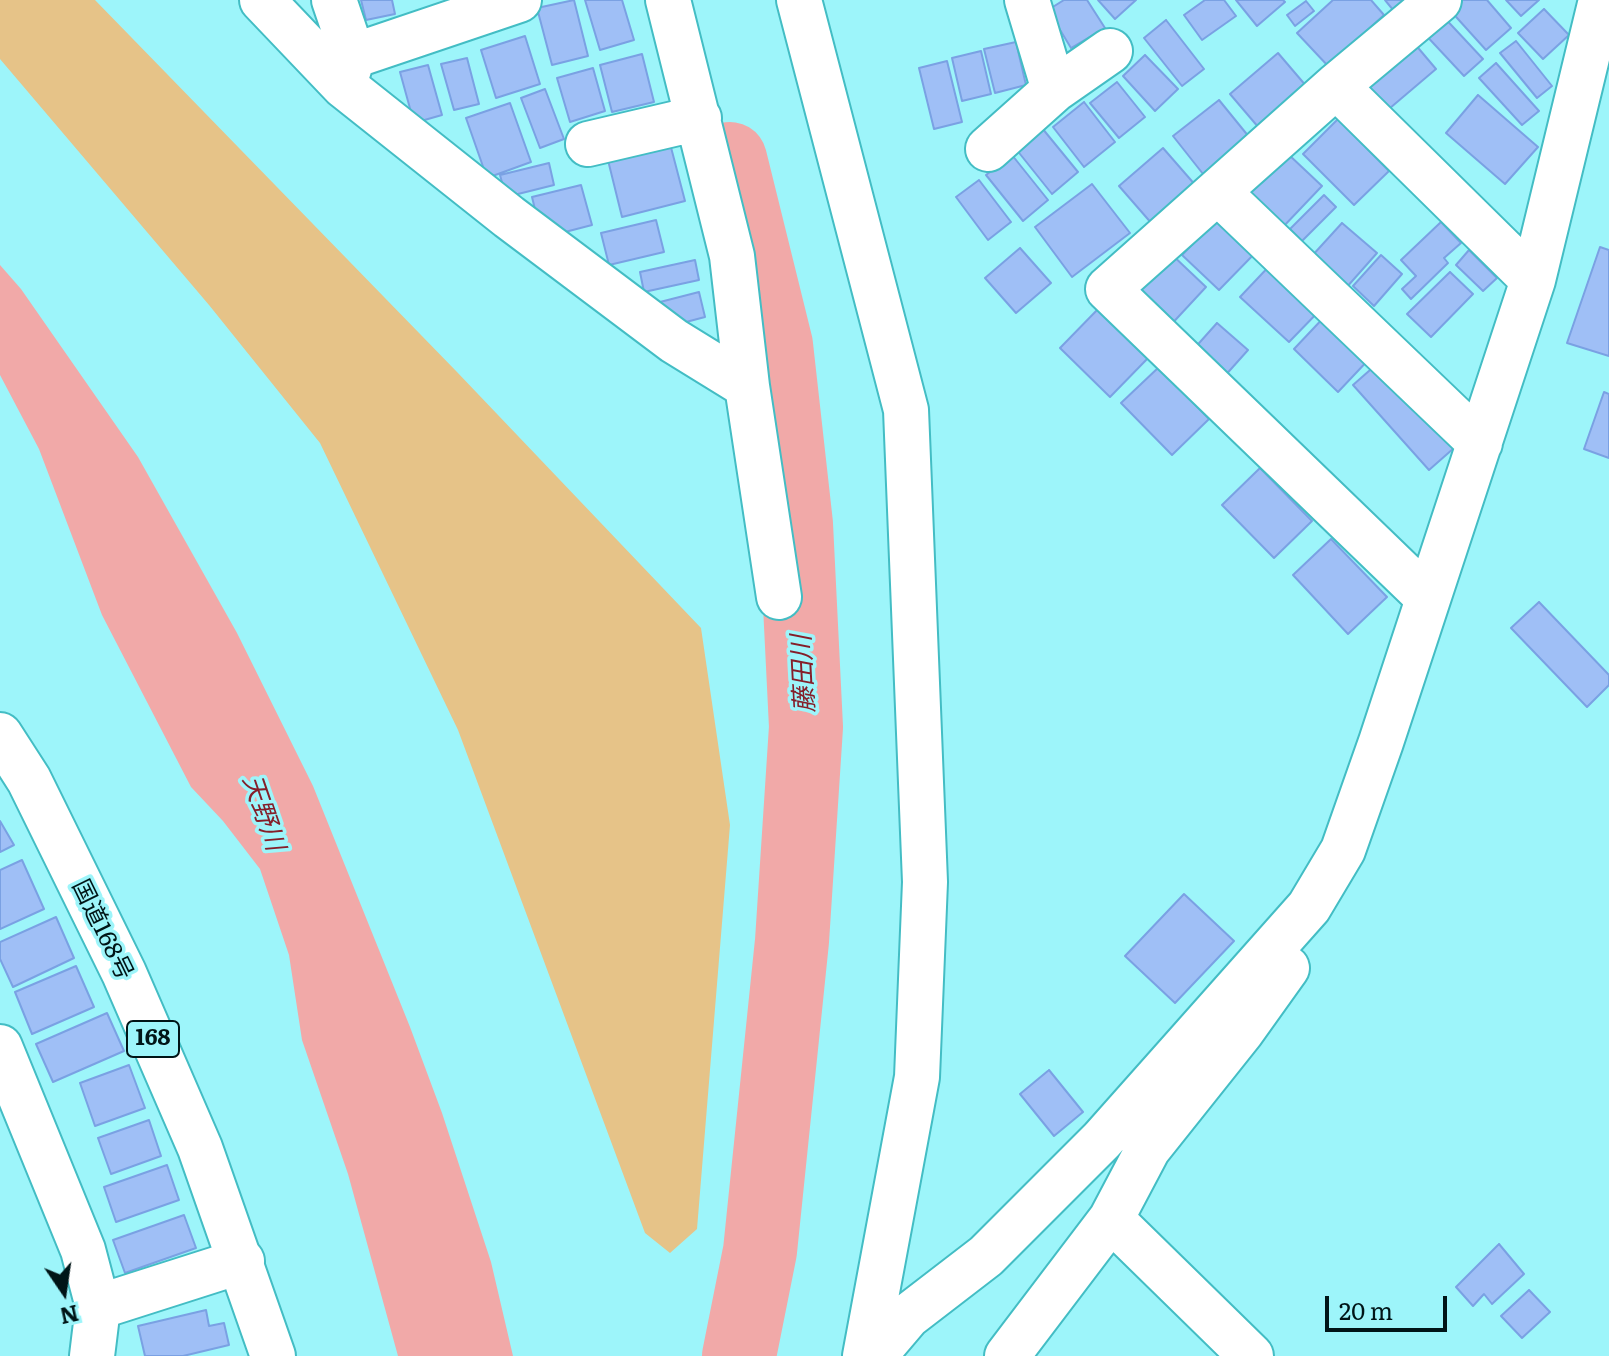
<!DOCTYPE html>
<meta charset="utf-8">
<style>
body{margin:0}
#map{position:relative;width:1609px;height:1356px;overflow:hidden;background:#9df5fa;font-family:Literata,serif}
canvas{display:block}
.north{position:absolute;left:24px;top:1252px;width:80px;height:80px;-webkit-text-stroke:6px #9df5fa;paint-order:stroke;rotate:167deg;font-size:22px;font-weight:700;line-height:32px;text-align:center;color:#001517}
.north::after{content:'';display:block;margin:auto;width:28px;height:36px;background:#001517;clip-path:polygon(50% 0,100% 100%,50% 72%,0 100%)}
.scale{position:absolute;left:1325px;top:1296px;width:122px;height:36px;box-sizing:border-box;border:4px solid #001517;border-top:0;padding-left:10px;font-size:24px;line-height:28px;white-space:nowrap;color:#001517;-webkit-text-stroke:6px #9df5fa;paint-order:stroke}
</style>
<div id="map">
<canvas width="1609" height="1356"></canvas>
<div class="north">N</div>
<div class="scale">20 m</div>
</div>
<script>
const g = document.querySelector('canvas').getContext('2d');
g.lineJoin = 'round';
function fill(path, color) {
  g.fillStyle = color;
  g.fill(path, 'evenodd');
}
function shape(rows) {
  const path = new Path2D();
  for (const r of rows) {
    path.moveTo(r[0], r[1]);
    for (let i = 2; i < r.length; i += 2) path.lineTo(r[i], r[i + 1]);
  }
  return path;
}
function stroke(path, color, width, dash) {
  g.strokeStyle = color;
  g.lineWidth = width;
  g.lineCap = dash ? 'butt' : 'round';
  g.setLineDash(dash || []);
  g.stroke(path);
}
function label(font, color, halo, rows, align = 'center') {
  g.font = font + ' Literata,"Noto Sans JP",serif';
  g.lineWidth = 7;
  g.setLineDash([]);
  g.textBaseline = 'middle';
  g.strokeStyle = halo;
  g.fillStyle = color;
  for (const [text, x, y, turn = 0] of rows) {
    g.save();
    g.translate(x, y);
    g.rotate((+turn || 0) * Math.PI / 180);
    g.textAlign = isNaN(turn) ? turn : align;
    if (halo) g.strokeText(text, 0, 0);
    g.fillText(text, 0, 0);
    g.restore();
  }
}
const green = shape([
 [0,0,95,0,457,372,701,628,730,825,697,1229,670,1253,645,1233,458,730,320,443,209,305,0,59]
]);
const water = shape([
 [0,265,21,289,138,457,237,633,313,786,410,1027,442,1113,491,1262,513,1356,398,1356,348,1174,302,1040,289,955,260,869,223,821,191,787,102,615,39,449,0,375]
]);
const river = shape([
 [730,159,776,345,796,524,806,727,792,941,760,1251,739,1356]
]);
const building = shape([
 [361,0,392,0,395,14,366,20,361,0],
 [574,0,588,56,552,65,537,8,574,0],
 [585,0,622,0,634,40,600,50,585,0],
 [1064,0,1087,0,1105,28,1071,48,1048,10,1064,0],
 [1098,0,1136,0,1115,19,1098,0],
 [1205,0,1224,0,1236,16,1202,40,1184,15,1205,0],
 [1236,0,1283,0,1285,2,1257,26,1236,0],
 [1333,0,1371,0,1384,15,1328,66,1297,33,1333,0],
 [1385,0,1419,0,1398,16,1385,0],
 [1456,0,1487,0,1511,28,1486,50,1448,8,1456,0],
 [1506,0,1539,0,1521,16,1506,0],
 [1306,1,1314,11,1295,26,1287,15,1306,1],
 [1544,9,1569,35,1543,59,1518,33,1544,9],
 [1440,13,1483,59,1464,76,1421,30,1440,13],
 [1166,20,1204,69,1182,86,1144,38,1166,20],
 [1403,30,1436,69,1383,114,1350,76,1403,30],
 [525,36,540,84,496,98,481,50,525,36],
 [1516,41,1552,86,1537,98,1500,53,1516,41],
 [1016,42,1026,85,995,93,984,49,1016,42],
 [981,51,991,94,962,101,952,58,981,51],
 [1278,53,1313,94,1265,135,1230,94,1278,53],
 [642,54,654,102,612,112,600,65,642,54],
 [1145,55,1178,89,1155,111,1123,76,1145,55],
 [467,58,479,104,454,110,441,64,467,58],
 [947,61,962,122,934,129,919,68,947,61],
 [1496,63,1539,111,1522,125,1479,78,1496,63],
 [428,65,442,115,414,123,400,72,428,65],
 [593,68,605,111,570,122,557,78,593,68],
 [1117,82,1145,117,1119,138,1090,103,1117,82],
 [545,89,564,139,540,148,521,98,545,89],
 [1478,95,1538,147,1505,184,1446,133,1478,95],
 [1219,100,1254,143,1207,179,1173,136,1219,100],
 [1084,102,1115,142,1084,167,1053,127,1084,102],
 [510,103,531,162,487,178,466,118,510,103],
 [1338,119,1389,171,1354,205,1303,154,1338,119],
 [1042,128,1078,172,1052,194,1016,149,1042,128],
 [667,132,685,201,622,217,605,148,667,132],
 [1163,148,1197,187,1153,225,1119,186,1163,148],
 [1288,154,1322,186,1282,228,1248,195,1288,154],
 [1012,155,1048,200,1023,221,986,175,1012,155],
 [549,163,554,185,506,197,500,175,549,163],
 [979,180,1011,222,988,240,956,197,979,180],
 [1092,184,1130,233,1072,277,1035,227,1092,184],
 [581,185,592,225,542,238,532,197,581,185],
 [1324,195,1336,207,1302,241,1290,229,1324,195],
 [1223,213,1259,249,1219,290,1182,255,1223,213],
 [656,220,664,252,609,265,601,233,656,220],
 [1441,222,1461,243,1444,258,1448,263,1411,299,1402,289,1416,276,1401,260,1441,222],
 [1342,223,1377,253,1346,288,1311,257,1342,223],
 [1600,247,1609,250,1609,356,1567,343,1600,247],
 [1020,248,1051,283,1016,313,985,278,1020,248],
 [1469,250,1497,278,1483,291,1456,265,1469,250],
 [1168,251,1206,287,1167,329,1128,293,1168,251],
 [1381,255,1402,274,1374,306,1353,286,1381,255],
 [695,260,699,280,644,292,640,272,695,260],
 [1275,260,1324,306,1289,342,1240,297,1275,260],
 [1450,272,1473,294,1431,337,1407,314,1450,272],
 [699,292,705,317,667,327,660,302,699,292],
 [1100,307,1150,356,1110,397,1060,348,1100,307],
 [1328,313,1372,356,1338,392,1294,349,1328,313],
 [1217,323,1248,350,1223,378,1192,351,1217,323],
 [1378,363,1454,448,1429,470,1353,385,1378,363],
 [1159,367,1209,419,1172,455,1121,403,1159,367],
 [1604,392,1609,394,1609,458,1584,449,1604,392],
 [1260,468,1312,521,1274,558,1222,505,1260,468],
 [1331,539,1387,597,1348,634,1293,575,1331,539],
 [1539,602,1609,675,1609,685,1587,707,1511,628,1539,602],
 [0,821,14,845,0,852,0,821],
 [22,860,44,909,0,929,0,870,22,860],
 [1184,894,1234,941,1175,1003,1125,956,1184,894],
 [56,917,74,958,13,987,0,959,0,942,56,917],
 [76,966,94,1007,32,1034,15,992,76,966],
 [107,1013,124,1051,53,1082,36,1044,107,1013],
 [129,1065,145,1108,95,1126,80,1083,129,1065],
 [1049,1070,1083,1112,1054,1136,1020,1094,1049,1070],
 [149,1120,161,1156,111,1174,98,1138,149,1120],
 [167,1165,179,1200,116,1222,104,1187,167,1165],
 [184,1215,196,1248,125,1273,113,1240,184,1215],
 [1499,1244,1524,1274,1492,1304,1484,1294,1473,1306,1456,1287,1499,1244],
 [1529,1290,1550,1312,1522,1338,1501,1316,1529,1290],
 [206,1310,209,1326,224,1323,229,1345,183,1356,145,1356,138,1326,206,1310]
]);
const minor = shape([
 [262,0,344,86,509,217,674,341,747,386],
 [334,0,353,56,344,85],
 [668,0,732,256,747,386,779,597],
 [799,0,906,410,925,882,917,1077,865,1356],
 [353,56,519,0],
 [1336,86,1533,280],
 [1054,90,1110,51],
 [588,144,699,118],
 [988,149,1054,90,1027,0],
 [1219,193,1480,443],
 [1427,597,1108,289,1336,86,1439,0],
 [0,1047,83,1250,98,1307],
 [1111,1219,1148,1149,1242,1031,1287,968],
 [92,1356,98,1307,242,1261],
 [874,1356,908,1316,986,1256,1102,1140,1309,907,1343,850,1381,742,1533,280,1601,0],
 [1007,1356,1111,1219,1251,1356]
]);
const highway = shape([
 [0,735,29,780,124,973,200,1148,273,1356]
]);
const shields = [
 [153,1039,52]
];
const shieldNames = [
 ["168",153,1039]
];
const streetNames = [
 ["国道168号",102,930,64]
];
const waterNames = [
 ["藤田川",804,674,-93],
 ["天野川",263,813,71]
];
fill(green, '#e6c388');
fill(water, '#f1a9a8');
stroke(river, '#f1a9a8', 74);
fill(building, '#9fbff6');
stroke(building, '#7aa1e3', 2);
stroke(minor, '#43bdc4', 48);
stroke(highway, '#43bdc4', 48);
stroke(minor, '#fff', 44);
stroke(highway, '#fff', 44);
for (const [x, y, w] of shields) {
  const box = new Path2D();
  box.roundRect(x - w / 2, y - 18, w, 36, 6);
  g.fillStyle = '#9df5fa';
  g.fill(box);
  stroke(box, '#001517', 2);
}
label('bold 22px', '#001517', null, shieldNames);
label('24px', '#001517', '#9df5fa', streetNames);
label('italic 26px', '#851e29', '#9df5fa', waterNames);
</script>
